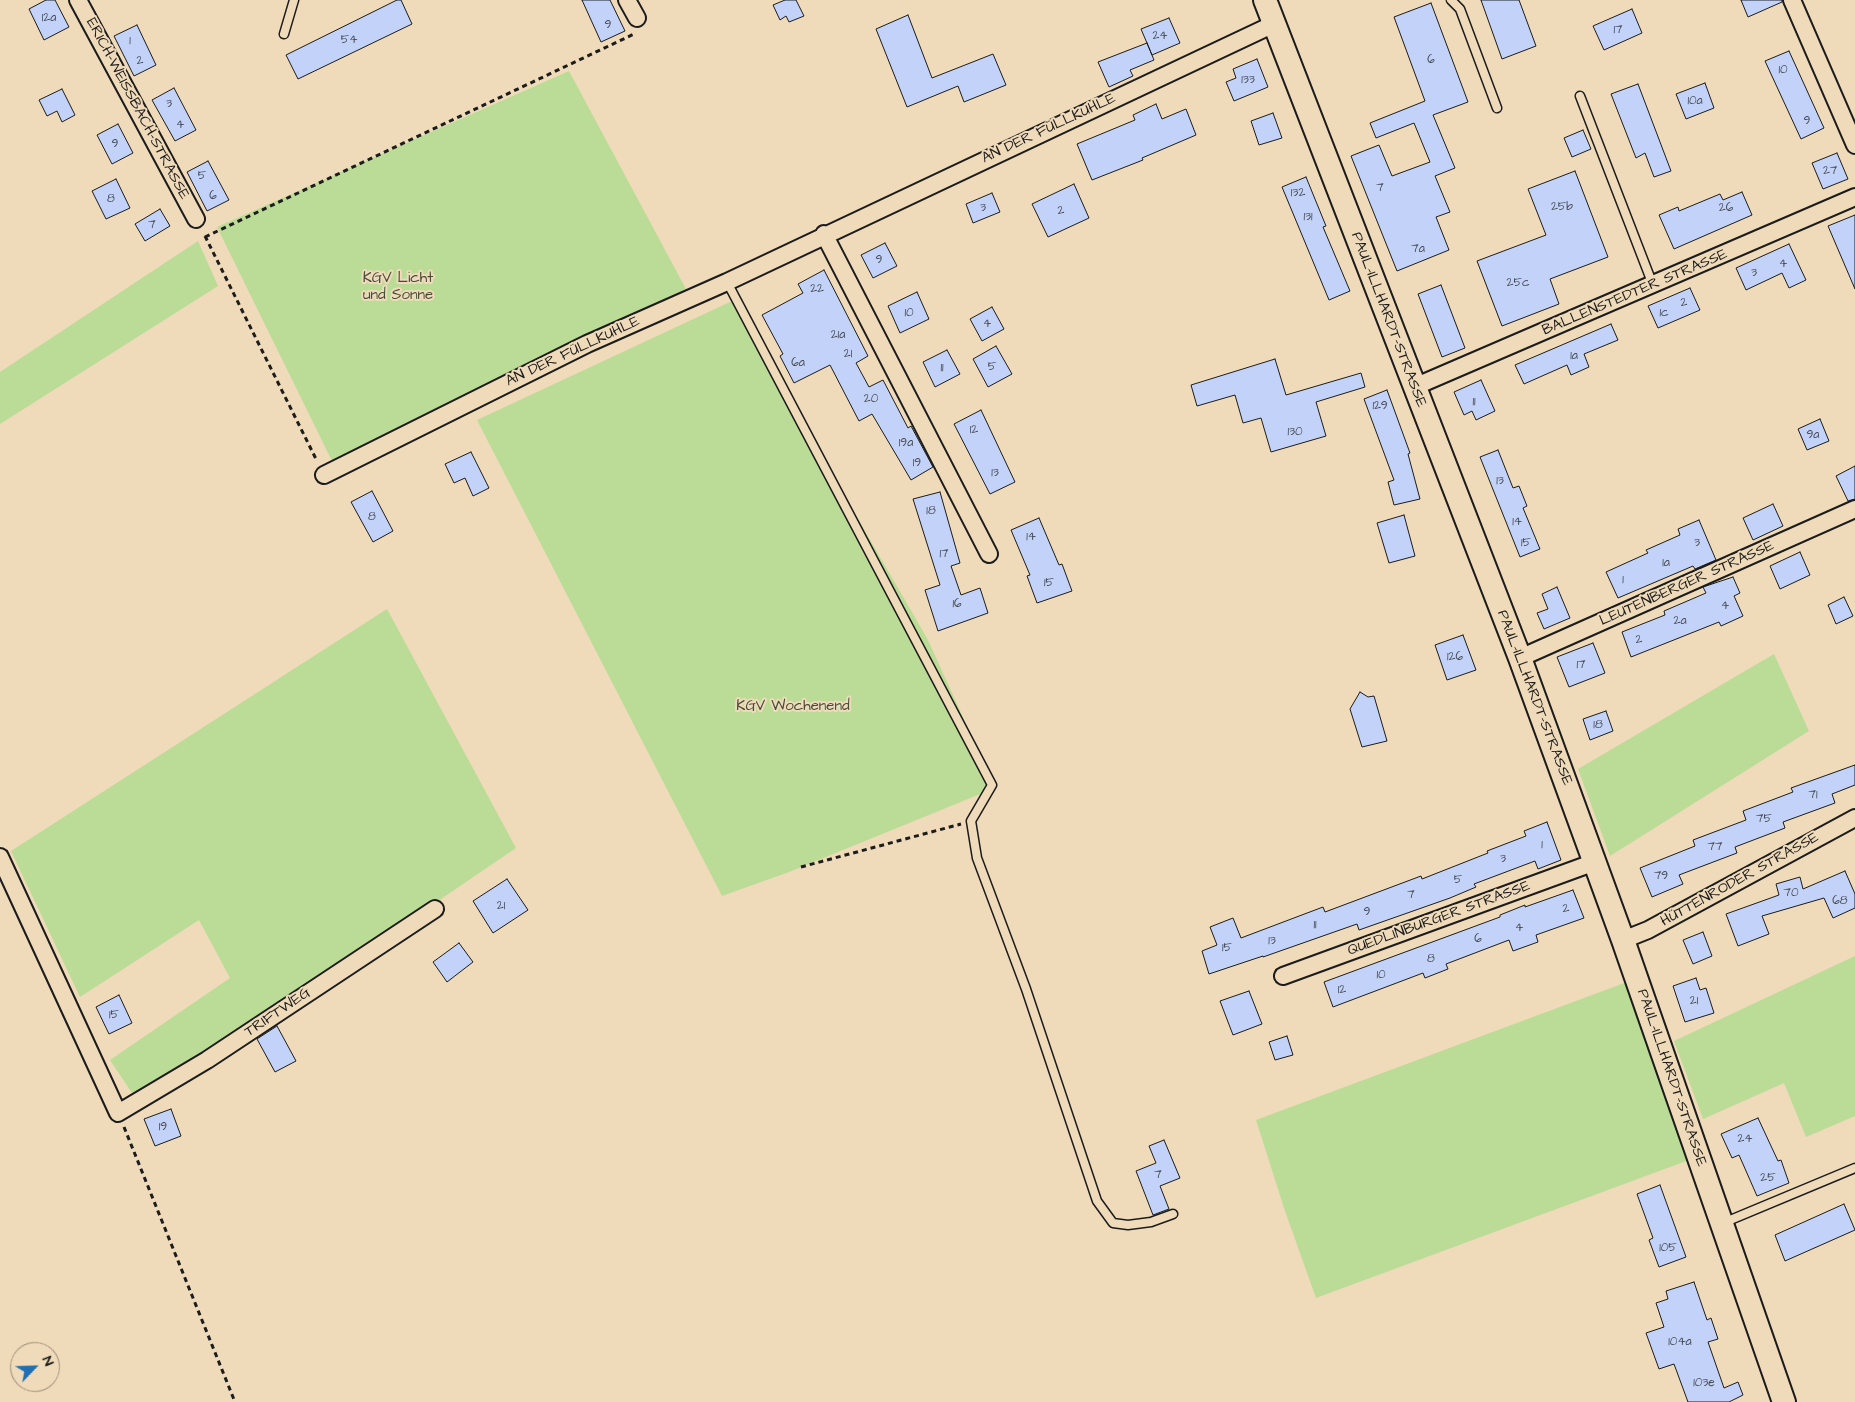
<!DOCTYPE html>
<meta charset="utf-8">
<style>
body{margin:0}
#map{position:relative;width:1855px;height:1402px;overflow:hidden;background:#efdab9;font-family:"Architects Daughter",sans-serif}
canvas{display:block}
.north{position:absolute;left:10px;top:1342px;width:50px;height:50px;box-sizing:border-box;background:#efdab9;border:1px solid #9b8e7a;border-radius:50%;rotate:66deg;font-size:14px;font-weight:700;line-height:20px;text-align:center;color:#1c1c1c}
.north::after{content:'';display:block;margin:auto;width:18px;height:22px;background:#1f6fb2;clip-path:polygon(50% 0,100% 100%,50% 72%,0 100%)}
</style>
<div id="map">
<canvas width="1855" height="1402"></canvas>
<div class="north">N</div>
</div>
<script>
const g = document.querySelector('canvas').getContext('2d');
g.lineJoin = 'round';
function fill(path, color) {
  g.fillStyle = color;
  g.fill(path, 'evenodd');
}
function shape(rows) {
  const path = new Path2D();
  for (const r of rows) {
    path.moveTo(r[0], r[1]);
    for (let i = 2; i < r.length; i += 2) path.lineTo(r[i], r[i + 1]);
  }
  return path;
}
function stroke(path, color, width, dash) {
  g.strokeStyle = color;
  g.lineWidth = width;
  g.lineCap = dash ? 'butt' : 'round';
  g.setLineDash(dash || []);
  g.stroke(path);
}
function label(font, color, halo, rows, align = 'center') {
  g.font = font + ' "Architects Daughter",sans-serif';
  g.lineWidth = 4;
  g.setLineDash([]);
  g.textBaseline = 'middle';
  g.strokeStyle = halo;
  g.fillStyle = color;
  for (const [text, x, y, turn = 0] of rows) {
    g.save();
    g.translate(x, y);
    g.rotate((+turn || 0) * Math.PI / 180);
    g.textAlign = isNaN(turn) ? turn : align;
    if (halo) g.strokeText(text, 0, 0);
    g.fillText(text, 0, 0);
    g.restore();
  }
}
const green = shape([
 [569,71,686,289,334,465,217,227],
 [198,241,218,286,0,424,0,372],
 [732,301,928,640,995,788,789,872,722,896,477,420],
 [387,609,516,848,316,984,145,1091,132,1093,110,1060,230,978,199,920,80,997,11,851],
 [1774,654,1809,731,1610,856,1578,769],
 [1855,956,1855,1116,1806,1137,1784,1083,1703,1119,1674,1041],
 [1627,982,1689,1160,1316,1298,1285,1211,1256,1120]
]);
const building = shape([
 [46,0,55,0,69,27,44,40,29,9,46,0],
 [397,0,401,0,412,24,298,79,286,55,397,0],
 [582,0,610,0,625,31,601,42,582,0],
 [785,0,796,0,804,16,789,22,786,16,780,20,773,5,785,0],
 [1481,0,1519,0,1536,46,1502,59,1481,0],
 [1741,0,1782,0,1782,2,1748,17,1741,0],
 [1431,3,1468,102,1433,115,1455,168,1435,176,1450,212,1436,217,1449,250,1397,271,1351,156,1379,145,1392,176,1430,162,1414,123,1376,138,1370,123,1425,101,1394,17,1431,3],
 [1632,9,1642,33,1604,50,1593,26,1632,9],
 [908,15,932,78,993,54,1006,85,964,102,958,86,907,107,876,29,908,15],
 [1169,18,1180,43,1152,55,1141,29,1169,18],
 [137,25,156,65,134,76,114,36,137,25],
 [1147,43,1154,60,1130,70,1133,76,1109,87,1098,62,1147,43],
 [1789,51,1824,128,1801,139,1765,61,1789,51],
 [1257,59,1268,87,1234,101,1226,82,1236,78,1233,69,1257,59],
 [1705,83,1714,108,1686,119,1676,94,1705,83],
 [1638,84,1671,171,1654,177,1645,153,1636,158,1611,94,1638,84],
 [174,88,196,130,175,141,152,100,174,88],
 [62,89,75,115,62,122,57,111,47,116,39,100,62,89],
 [1156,104,1162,119,1186,109,1196,135,1142,158,1143,160,1092,180,1077,144,1135,120,1133,115,1156,104],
 [1273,113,1282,138,1259,145,1251,121,1273,113],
 [118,124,133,153,112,164,97,135,118,124],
 [1583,130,1591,149,1572,157,1564,138,1583,130],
 [1837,153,1848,179,1823,189,1812,163,1837,153],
 [208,161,229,200,207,211,187,172,208,161],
 [1575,171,1608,257,1550,279,1559,304,1502,326,1477,261,1546,235,1528,189,1575,171],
 [1306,177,1326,226,1323,227,1350,291,1329,300,1282,187,1306,177],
 [116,179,130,208,106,219,92,191,116,179],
 [1074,184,1089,218,1048,237,1032,204,1074,184],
 [1742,192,1752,215,1674,249,1659,215,1678,207,1679,211,1720,194,1723,200,1742,192],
 [992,193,1000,212,973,223,966,204,992,193],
 [160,209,170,226,145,241,135,224,160,209],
 [1855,215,1855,289,1828,226,1855,215],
 [885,243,897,266,873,278,861,255,885,243],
 [1789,244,1806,280,1789,288,1782,273,1746,290,1736,268,1789,244],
 [824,270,868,356,856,363,869,387,883,380,908,428,911,426,933,467,911,480,872,414,859,421,830,365,794,383,780,356,783,354,762,315,803,293,798,284,824,270],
 [1441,285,1465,348,1442,357,1418,294,1441,285],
 [1690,288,1700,310,1658,328,1648,306,1690,288],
 [917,292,929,319,900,333,888,306,917,292],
 [992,307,1004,329,982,341,970,319,992,307],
 [1611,324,1618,340,1584,354,1589,367,1571,375,1567,365,1524,384,1515,365,1611,324],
 [996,346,1012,374,988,387,973,359,996,346],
 [947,350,960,374,935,387,923,362,947,350],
 [1275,359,1286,395,1361,373,1365,387,1316,402,1326,436,1271,452,1261,418,1243,423,1235,395,1197,406,1191,385,1275,359],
 [1481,380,1495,411,1476,420,1472,411,1464,415,1454,392,1481,380],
 [1387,390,1410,453,1408,454,1420,499,1394,505,1388,482,1394,480,1364,399,1387,390],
 [981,410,1015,482,990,494,954,424,981,410],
 [1820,419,1829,441,1807,450,1798,429,1820,419],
 [1498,450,1513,488,1519,486,1527,506,1523,508,1540,549,1520,557,1480,457,1498,450],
 [471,452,489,488,473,496,465,478,454,483,445,464,471,452],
 [1855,466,1855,499,1848,501,1836,476,1855,466],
 [372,491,393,531,373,542,351,502,372,491],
 [940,492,960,563,951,566,961,595,980,588,988,613,938,631,925,590,940,585,913,499,940,492],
 [1773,504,1783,526,1753,540,1743,518,1773,504],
 [1404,515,1415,556,1389,563,1377,523,1404,515],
 [1039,518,1059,565,1062,564,1072,591,1037,603,1027,576,1030,575,1011,530,1039,518],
 [1699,520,1716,560,1695,569,1693,566,1618,598,1606,572,1648,553,1646,550,1680,535,1678,529,1699,520],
 [1800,552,1810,575,1780,589,1770,566,1800,552],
 [1733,577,1740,593,1734,596,1743,616,1721,626,1719,622,1631,657,1622,632,1665,615,1664,611,1706,593,1703,587,1733,577],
 [1557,587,1570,618,1544,629,1537,613,1548,609,1542,594,1557,587],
 [1844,597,1853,616,1836,624,1828,605,1844,597],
 [1463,635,1476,670,1447,680,1435,645,1463,635],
 [1593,643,1605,673,1569,687,1557,657,1593,643],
 [1360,692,1368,697,1374,696,1387,741,1362,747,1350,709,1360,692],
 [1606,711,1613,731,1590,740,1583,719,1606,711],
 [1855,765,1855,785,1832,794,1835,803,1783,822,1785,828,1735,847,1737,853,1679,875,1683,884,1652,897,1640,868,1695,846,1693,840,1746,820,1743,811,1793,792,1791,788,1855,765],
 [1547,822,1561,860,1538,869,1535,861,1474,884,1476,887,1450,898,1359,930,1357,924,1263,957,1263,956,1209,974,1202,951,1217,945,1210,927,1233,918,1241,938,1323,907,1325,912,1421,876,1422,879,1488,853,1487,851,1526,836,1524,831,1547,822],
 [1845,871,1855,894,1855,908,1833,918,1824,898,1762,916,1769,934,1738,946,1726,914,1779,895,1776,884,1800,877,1803,889,1845,871],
 [507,879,528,910,493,933,473,901,507,879],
 [1573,890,1584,918,1536,935,1538,942,1513,951,1509,940,1446,964,1448,969,1425,978,1423,973,1333,1007,1324,982,1500,917,1500,915,1525,905,1525,907,1573,890],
 [1703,932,1712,956,1693,964,1683,940,1703,932],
 [459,943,473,962,447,982,433,962,459,943],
 [1696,978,1700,990,1706,988,1714,1013,1685,1022,1673,986,1696,978],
 [1249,991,1262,1024,1233,1035,1220,1001,1249,991],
 [119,995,132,1023,109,1034,96,1007,119,995],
 [277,1026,296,1061,275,1072,257,1039,277,1026],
 [1287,1036,1293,1055,1275,1060,1269,1042,1287,1036],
 [171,1109,181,1136,155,1146,144,1119,171,1109],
 [1758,1118,1778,1161,1781,1160,1789,1183,1757,1196,1739,1155,1732,1158,1721,1134,1758,1118],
 [1164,1140,1180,1178,1160,1186,1169,1209,1153,1215,1136,1171,1156,1163,1149,1146,1164,1140],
 [1660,1185,1686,1257,1659,1267,1649,1240,1653,1238,1637,1194,1660,1185],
 [1844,1204,1855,1230,1785,1261,1775,1235,1844,1204],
 [1694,1282,1707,1320,1711,1318,1718,1339,1708,1342,1724,1388,1738,1382,1743,1395,1729,1402,1688,1402,1674,1364,1659,1369,1646,1333,1664,1327,1656,1303,1668,1299,1666,1291,1694,1282]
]);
const path = shape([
 [205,236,317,461],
 [205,237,634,34],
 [801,867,961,824],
 [124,1127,235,1402]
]);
const lane = shape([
 [1451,0,1460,9,1497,108],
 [284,34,294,0],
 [1580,96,1653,285],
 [727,282,992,785,971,821,977,858,1026,989,1097,1201,1113,1223,1128,1225,1151,1222,1173,1214],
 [1723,1223,1855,1168]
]);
const street = shape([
 [78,0,196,219],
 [627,0,637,18],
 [1792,0,1855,145],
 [824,234,989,554],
 [1414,387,1855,197],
 [324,475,587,344,727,282,1274,24],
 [1520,658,1855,509],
 [0,857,118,1113,207,1060,435,909],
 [1623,940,1648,930,1855,818],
 [1283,976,1595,862]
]);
const secondary = shape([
 [1265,0,1520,658,1623,940,1784,1402]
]);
const numberNames = [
 ["12a",49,18],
 ["9",608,25],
 ["17",1618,30],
 ["24",1160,36],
 ["54",349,40],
 ["1",130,41],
 ["6",1431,60],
 ["2",140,61],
 ["10",1783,70],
 ["133",1248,80],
 ["10a",1695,101],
 ["3",169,104],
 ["9",1807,121],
 ["4",180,125],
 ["9",115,144],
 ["27",1830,171],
 ["5",202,176],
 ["7",1380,188],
 ["132",1298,193],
 ["6",213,196],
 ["8",111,199],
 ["25b",1562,207],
 ["3",983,208],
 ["26",1726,208],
 ["2",1061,211],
 ["131",1308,217],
 ["7",152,225],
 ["7a",1418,249],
 ["9",879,260],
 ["4",1783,264],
 ["3",1754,273],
 ["25c",1518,283],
 ["22",817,289],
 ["2",1684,303],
 ["10",909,313],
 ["1c",1664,313],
 ["4",987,324],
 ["21a",838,335],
 ["21",848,354],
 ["1a",1574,356],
 ["6a",798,363],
 ["5",992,367],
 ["11",942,368],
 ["20",871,399],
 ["11",1474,402],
 ["129",1380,406],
 ["12",974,430],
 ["130",1295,432],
 ["9a",1813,435],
 ["19a",906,443],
 ["19",917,463],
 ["13",995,473],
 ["13",1500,481],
 ["18",931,511],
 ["8",372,517],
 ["14",1517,522],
 ["14",1031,537],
 ["15",1526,543],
 ["3",1697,543],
 ["17",944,554],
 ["1a",1666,563],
 ["1",1623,580],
 ["15",1049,583],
 ["16",957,604],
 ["4",1725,606],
 ["2a",1680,621],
 ["2",1639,640],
 ["126",1455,657],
 ["17",1581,665],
 ["18",1598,725],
 ["71",1813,795],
 ["75",1764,819],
 ["1",1542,845],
 ["77",1715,847],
 ["3",1503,859],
 ["79",1661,876],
 ["5",1458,880],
 ["70",1791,893],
 ["7",1411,895],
 ["68",1840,901],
 ["21",501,906],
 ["2",1566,909],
 ["9",1367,912],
 ["11",1315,925],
 ["4",1519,928],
 ["6",1478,939],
 ["13",1272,941],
 ["15",1227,948],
 ["8",1431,959],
 ["10",1381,975],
 ["12",1342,990],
 ["21",1694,1001],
 ["15",114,1015],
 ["19",163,1127],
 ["24",1745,1139],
 ["7",1158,1175],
 ["25",1768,1178],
 ["105",1668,1248],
 ["104a",1680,1342],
 ["103e",1704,1383]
];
const streetNames = [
 ["ERICH-WEISSBACH-STRASSE",137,109,62],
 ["AN DER FÜLLKUHLE",1049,129,-25],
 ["BALLENSTEDTER STRASSE",1635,293,-23],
 ["PAUL-ILLHARDT-STRASSE",1388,320,69],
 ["AN DER FÜLLKUHLE",573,352,-25],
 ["LEUTENBERGER STRASSE",1687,584,-24],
 ["PAUL-ILLHARDT-STRASSE",1534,698,69],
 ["HÜTTENRODER STRASSE",1740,880,-29],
 ["QUEDLINBURGER STRASSE",1439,919,-20],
 ["TRIFTWEG",278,1013,-34],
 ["PAUL-ILLHARDT-STRASSE",1671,1078,71]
];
const parkNames = [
 ["KGV Licht",398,279],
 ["und Sonne",398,296],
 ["KGV Wochenend",793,707]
];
fill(green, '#bbdc96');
fill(building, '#c2d2f8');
stroke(building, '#1c1c1c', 1);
stroke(lane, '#1c1c1c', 11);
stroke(street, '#1c1c1c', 20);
stroke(secondary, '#1c1c1c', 26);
stroke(path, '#1c1c1c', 3, [5, 4]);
stroke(lane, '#efdab9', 8);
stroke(street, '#efdab9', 16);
stroke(secondary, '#efdab9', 22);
label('12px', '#464a53', null, numberNames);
label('15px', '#1c1c1c', '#efdab9', streetNames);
label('15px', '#444c3a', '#efdab9', parkNames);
</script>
